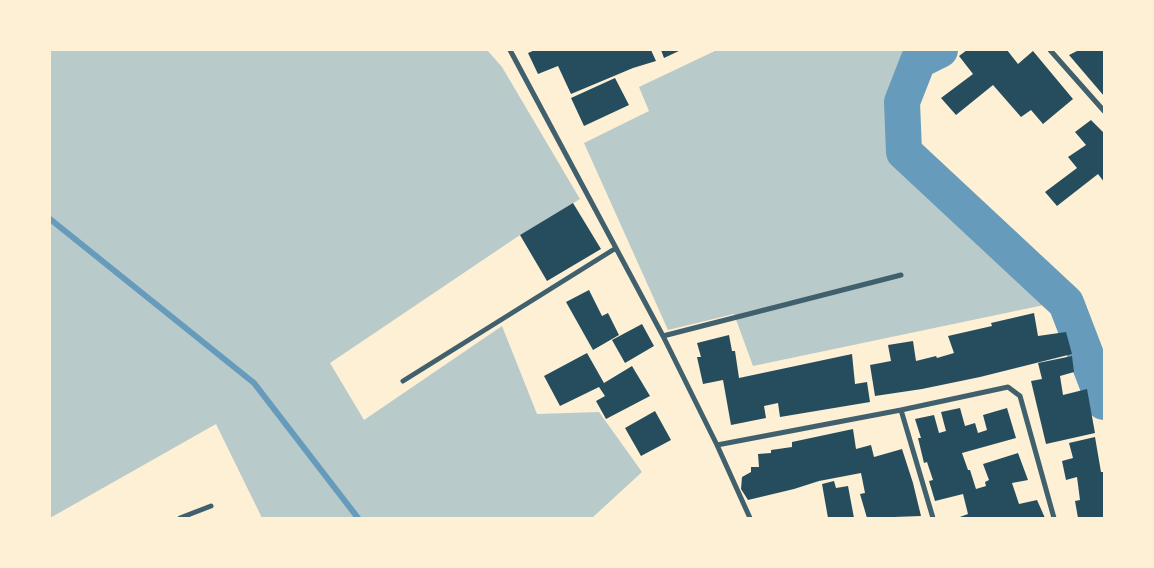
<!DOCTYPE html>
<style>
body{margin:0}
#map{position:relative;width:1154px;height:568px;overflow:hidden;background:#fdf0d5;font-family:"DejaVu Sans",sans-serif}
canvas{display:block}
.frame{position:absolute;inset:0;border:51px solid #fdf0d5;pointer-events:none}
</style>
<div id="map">
<canvas width="1154" height="568"></canvas>
<div class="frame"></div>
</div>
<script>
const g = document.querySelector('canvas').getContext('2d');
g.lineJoin = 'round';
function fill(path, color) {
  g.fillStyle = color;
  g.fill(path, 'evenodd');
}
function shape(rows) {
  const path = new Path2D();
  for (const r of rows) {
    path.moveTo(r[0], r[1]);
    for (let i = 2; i < r.length; i += 2) path.lineTo(r[i], r[i + 1]);
  }
  return path;
}
function stroke(path, color, width, dash) {
  g.strokeStyle = color;
  g.lineWidth = width;
  g.lineCap = dash ? 'butt' : 'round';
  g.setLineDash(dash || []);
  g.stroke(path);
}
const green = shape([
 [50,50,487,50,502,67,580,199,520,235,330,363,364,420,502,326,537,414,599,412,642,472,592,518,262,518,216,424,50,518],
 [717,50,932,50,918,61,902,102,904,152,1044,305,753,366,734,314,668,330,584,143,649,111,639,87]
]);
const stream = shape([
 [50,219,254,383,358,518]
]);
const river = shape([
 [940,50,918,61,902,102,904,152,1066,303,1104,402]
]);
const building = shape([
 [535,50,651,50,656,61,633,68,571,94,558,66,538,74,528,53],
 [661,50,681,50,664,58],
 [967,50,999,50,1001,51,1007,50,1018,64,1033,51,1073,99,1043,124,1031,110,1021,117,993,85,956,115,941,98,973,74,959,56],
 [1079,50,1104,50,1104,96,1069,55],
 [615,78,629,105,584,126,571,98],
 [1091,120,1104,133,1104,182,1098,174,1057,206,1045,192,1077,168,1068,157,1086,145,1075,132],
 [573,203,601,249,547,281,520,235],
 [589,290,602,316,608,313,619,335,593,350,566,302],
 [1034,313,1038,336,1066,332,1072,354,980,377,922,389,875,396,870,365,891,361,888,345,913,341,916,361,936,356,937,358,954,353,948,336,992,326,991,323],
 [642,324,654,346,625,363,612,340],
 [729,335,732,351,735,351,739,378,852,354,855,384,867,382,870,402,780,417,778,403,764,406,766,418,731,425,723,380,703,384,697,357,701,357,697,343],
 [587,353,604,383,632,366,650,396,606,419,596,401,605,396,599,387,560,406,544,376],
 [1072,356,1074,372,1060,376,1063,395,1087,389,1095,433,1046,444,1031,381,1042,379,1038,363],
 [960,408,965,426,975,423,978,433,987,430,983,415,1007,408,1016,438,962,453,968,470,970,470,976,489,986,486,985,482,989,480,983,464,1018,453,1028,480,1012,483,1019,504,1037,500,1045,518,957,518,968,514,963,494,935,501,929,481,933,480,927,462,924,463,918,438,921,438,915,419,934,415,939,433,946,431,941,412],
 [655,411,671,440,641,456,625,428],
 [853,429,856,449,871,445,874,457,902,449,913,483,921,516,867,518,860,494,865,493,861,473,819,481,794,489,748,500,741,489,742,477,751,472,751,467,759,467,758,454,771,453,771,450,792,447,792,442],
 [1095,437,1101,472,1104,472,1104,518,1078,518,1075,501,1080,500,1077,477,1066,480,1062,461,1073,458,1069,443],
 [834,481,836,488,848,486,854,518,828,518,822,484]
]);
const minor = shape([
 [510,50,663,336,717,445,750,518],
 [1050,50,1104,111],
 [663,336,901,275],
 [403,381,616,248],
 [901,410,933,518],
 [717,445,901,410,1008,387,1020,396,1054,518],
 [180,518,211,506]
]);
fill(green, '#b9caca');
stroke(stream, '#669bbc', 6);
stroke(river, '#669bbc', 36);
fill(building, '#264d5e');
stroke(minor, '#3f606c', 5);
</script>
